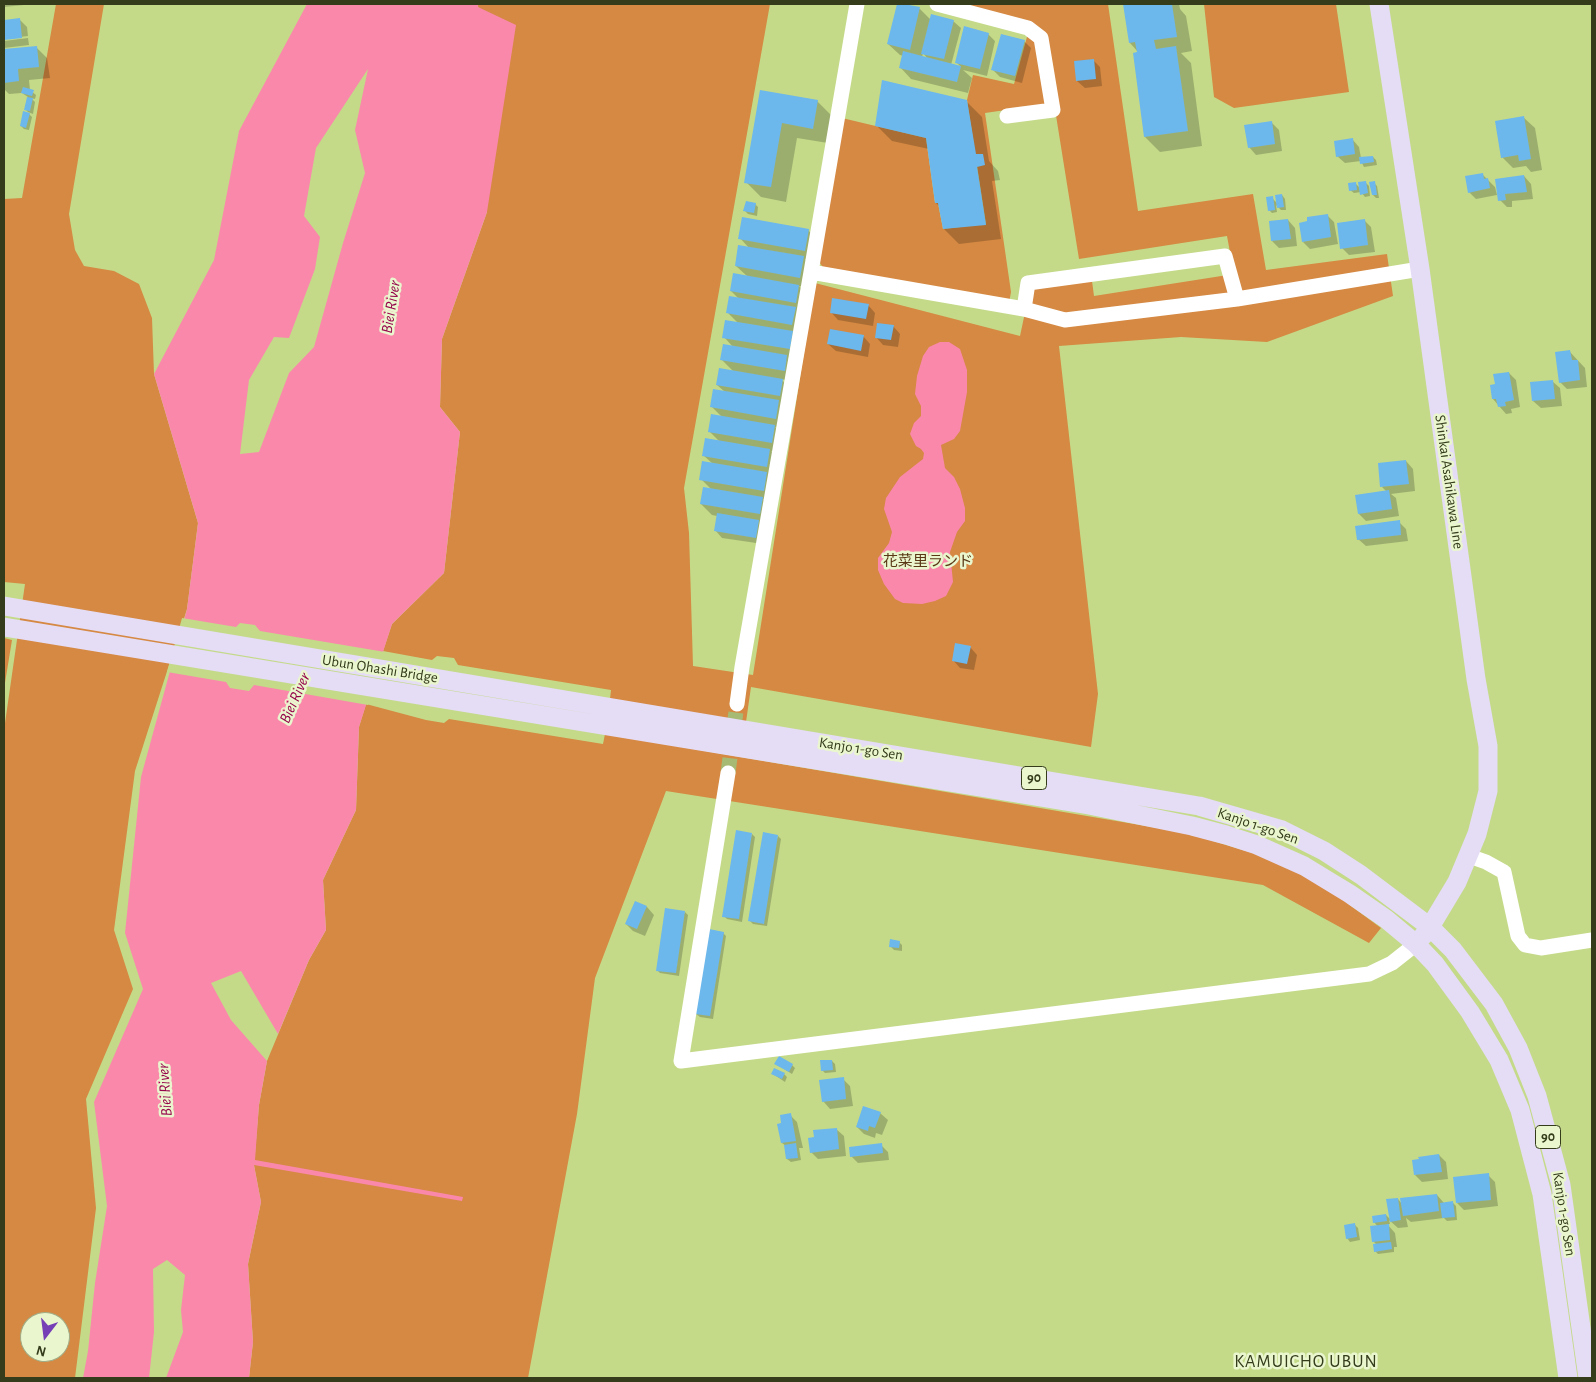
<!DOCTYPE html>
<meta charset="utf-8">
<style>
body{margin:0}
#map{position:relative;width:1596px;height:1382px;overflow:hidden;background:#c4da89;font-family:"Alegreya Sans",sans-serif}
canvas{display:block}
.frame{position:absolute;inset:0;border:5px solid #343c1b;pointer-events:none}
.north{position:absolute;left:20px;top:1312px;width:50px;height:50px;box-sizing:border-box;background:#eaf6ce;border:1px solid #a1ac86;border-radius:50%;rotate:195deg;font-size:14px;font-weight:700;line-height:20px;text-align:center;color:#343c1b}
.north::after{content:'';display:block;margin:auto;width:18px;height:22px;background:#763fb6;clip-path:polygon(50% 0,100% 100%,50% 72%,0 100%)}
</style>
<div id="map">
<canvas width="1596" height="1382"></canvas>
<div class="frame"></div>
<div class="north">N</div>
</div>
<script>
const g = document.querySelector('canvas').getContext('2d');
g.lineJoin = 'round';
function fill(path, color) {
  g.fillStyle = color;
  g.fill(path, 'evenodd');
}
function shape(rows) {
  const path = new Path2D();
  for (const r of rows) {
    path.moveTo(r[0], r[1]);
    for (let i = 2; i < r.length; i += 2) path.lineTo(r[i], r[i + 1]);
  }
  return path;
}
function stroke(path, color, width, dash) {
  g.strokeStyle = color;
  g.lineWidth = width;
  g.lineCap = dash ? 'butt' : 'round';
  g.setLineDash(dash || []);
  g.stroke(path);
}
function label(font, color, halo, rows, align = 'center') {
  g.font = font + ' "Alegreya Sans","Noto Sans JP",sans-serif';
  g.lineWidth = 5;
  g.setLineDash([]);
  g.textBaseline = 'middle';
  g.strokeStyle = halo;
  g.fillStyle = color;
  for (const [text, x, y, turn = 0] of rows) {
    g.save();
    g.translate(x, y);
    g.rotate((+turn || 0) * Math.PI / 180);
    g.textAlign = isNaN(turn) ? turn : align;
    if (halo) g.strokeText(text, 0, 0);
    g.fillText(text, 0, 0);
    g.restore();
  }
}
const green = shape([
 [56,4,104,4,69,214,75,250,84,266,114,271,139,284,152,318,154,374,198,523,187,609,135,771,114,930,133,989,86,1099,96,1208,75,1378,4,1378,4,730,25,584,4,582,4,199,22,198],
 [30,1322,60,1322,60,1352,30,1352],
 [478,4,770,4,684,488,689,533,693,666,753,675,815,283,1020,336,1030,289,1092,281,1094,296,1234,274,1227,236,1079,259,1054,103,985,113,1011,292,1009,303,824,269,818,260,842,118,926,138,935,203,938,203,943,229,986,224,967,100,973,75,1014,84,1030,26,951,4,1108,4,1138,211,1253,194,1266,270,1387,254,1393,296,1267,342,1181,337,1059,346,1098,694,1091,747,751,687,746,722,610,699,611,690,458,665,454,658,437,656,432,660,383,651,392,624,444,573,460,432,440,407,442,339,487,212],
 [1204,4,1336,4,1349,92,1234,108,1214,97],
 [4,638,12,640,4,689],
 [366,704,426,720,444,723,449,719,603,744,605,734,1187,833,1259,855,1300,874,1332,892,1381,928,1369,943,1263,885,666,791,595,978,577,1114,528,1378,249,1378,253,1342,248,1264,261,1202,254,1165,259,1105,267,1061,309,960,326,930,323,880,356,810,359,727]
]);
const water = shape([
 [307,4,478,4,478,7,516,25,487,212,442,339,440,407,460,432,444,573,392,624,359,727,356,810,323,880,326,930,309,960,278,1034,241,971,211,983,231,1020,267,1061,259,1105,255,1160,463,1197,462,1201,254,1165,261,1202,248,1264,253,1342,249,1378,166,1378,183,1332,181,1310,185,1275,167,1260,153,1269,154,1332,149,1378,83,1378,88,1351,95,1283,107,1206,94,1102,143,989,125,933,141,777,187,609,198,523,154,374,214,260,239,131],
 [368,69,355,130,365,173,343,243,314,347,289,373,259,452,240,454,249,380,274,337,289,338,315,269,320,237,304,216,316,148],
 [940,342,949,342,960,349,967,370,967,392,960,431,954,439,941,445,945,468,954,477,960,489,965,508,965,521,957,532,950,552,953,582,946,596,935,601,922,604,903,603,895,599,884,584,878,570,878,558,889,543,892,532,884,509,886,498,900,477,923,459,924,453,921,449,916,446,910,434,914,423,921,416,921,406,915,394,917,376,923,356,929,347]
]);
const pier = shape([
 [182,618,236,627,240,623,255,625,260,631,385,652,368,705,254,685,249,691,230,688,226,682,167,672]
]);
const shadow = shape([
 [4,4,24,4,24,5,4,7],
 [898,4,920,9,931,20,953,21,961,28,951,65,961,67,957,63,988,34,995,41,987,76,963,70,972,78,968,93,911,79,900,67,903,56,900,55,888,44],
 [923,53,928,59,922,57],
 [1124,4,1179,4,1180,9,1186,16,1192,51,1181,53,1191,63,1202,146,1160,152,1145,137,1139,53,1130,43],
 [19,19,27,27,28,36,4,39,4,21],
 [28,38,29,45,4,48,4,41],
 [1024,41,1031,48,1022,83,1000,77,992,69],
 [36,47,47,58,50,78,29,80,30,90,36,95,35,99,31,98,35,102,33,114,28,112,25,109,28,97,22,93,9,94,4,89,4,51],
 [1093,60,1100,67,1102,86,1085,88,1077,81],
 [761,91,817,101,832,116,828,143,797,138,786,202,761,197,746,182],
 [967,102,982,117,989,161,998,171,1000,180,992,181,1001,239,959,244,944,229,940,207,936,203,929,149,892,141,876,125],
 [29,114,32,117,29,130,24,129,21,126],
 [1523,117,1535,128,1542,170,1531,172,1526,166,1513,168,1502,157],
 [1271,122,1279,130,1282,151,1256,155,1249,147],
 [1352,139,1359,147,1361,158,1373,157,1376,160,1377,165,1364,167,1361,161,1345,163,1337,156],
 [1482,174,1495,187,1497,195,1476,199,1469,192],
 [1524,176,1531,184,1533,199,1512,201,1512,207,1507,207,1500,200,1497,180],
 [1365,182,1369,186,1370,196,1365,197,1361,192,1354,193,1350,190,1355,183,1361,189],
 [1374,183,1377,186,1379,198,1376,198,1373,195],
 [1282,195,1285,199,1286,210,1281,210,1276,205,1277,212,1272,213,1269,210,1272,198,1277,203],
 [755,204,758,207,757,216,748,214,745,211],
 [1327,215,1334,222,1338,244,1310,249,1303,242],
 [1288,220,1295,228,1297,246,1279,248,1272,241],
 [1364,220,1371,227,1375,252,1349,255,1342,248],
 [808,230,819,242,816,261,805,259,814,269,811,288,799,286,810,297,800,360,788,358,798,368,795,382,781,379,793,392,787,429,775,427,785,437,783,453,771,451,781,461,775,501,763,499,773,509,763,544,722,538,715,530,717,516,712,515,701,504,711,489,701,479,713,464,703,455,719,441,709,431,722,417,712,407,725,392,717,385,734,372,721,359,733,347,724,337,738,323,728,313,739,299,731,291,748,277,736,266,749,248,740,238],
 [868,305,875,313,873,326,838,320,831,312],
 [893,326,900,334,898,347,883,345,876,337],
 [863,336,870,344,868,357,836,351,828,344],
 [1570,352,1585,368,1587,387,1567,389,1560,382],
 [1509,373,1516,380,1520,407,1511,409,1512,413,1506,414,1493,399,1496,385],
 [1552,381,1560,388,1562,406,1541,408,1533,401],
 [1406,461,1413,469,1415,491,1391,494,1396,498,1399,516,1366,521,1359,514,1356,496,1386,491,1382,487],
 [1399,522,1406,529,1408,541,1366,546,1358,539],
 [970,647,977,655,974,670,960,668,953,660],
 [752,834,755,837,742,922,727,919,724,916],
 [778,836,781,839,767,926,753,924,750,921],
 [635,902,647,907,654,915,645,936,633,931,626,924],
 [685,912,688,915,679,976,660,973,657,970],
 [723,933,726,936,713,1019,700,1017,696,1014],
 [899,942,902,945,902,951,894,950,890,946],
 [832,1061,835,1064,836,1072,825,1073,822,1070],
 [776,1064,792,1065,795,1068,792,1074],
 [773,1074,784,1074,787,1077,785,1082],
 [843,1079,850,1086,853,1106,830,1109,823,1101],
 [880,1113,888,1120,882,1135,876,1133,875,1138,864,1134,857,1127],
 [790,1115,797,1122,803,1148,799,1148,801,1160,791,1162,787,1159,786,1146,782,1143],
 [836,1129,844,1136,846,1156,818,1159,811,1152],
 [881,1145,888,1152,889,1160,858,1163,851,1156],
 [1439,1155,1446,1162,1448,1179,1422,1182,1415,1175],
 [1488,1175,1495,1182,1498,1206,1464,1210,1457,1203],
 [1437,1195,1444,1203,1452,1202,1456,1206,1457,1220,1447,1221,1444,1218,1411,1222,1406,1218,1408,1227,1398,1228,1389,1220,1390,1224,1387,1224,1395,1233,1397,1247,1394,1247,1394,1252,1378,1254,1375,1251,1377,1245,1373,1241,1378,1227,1374,1222,1386,1215,1391,1220,1398,1199,1402,1204],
 [1355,1225,1358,1228,1360,1240,1350,1242,1347,1238]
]);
const building = shape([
 [897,4,904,4,920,7,910,50,887,44],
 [1123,4,1172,4,1177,37,1154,40,1156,49,1176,46,1188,131,1144,137,1133,53,1137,52,1135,42,1129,43],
 [931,14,954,20,944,59,921,54],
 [20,18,22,38,4,40,4,20],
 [964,26,989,33,980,69,955,63],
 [1001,34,1025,40,1015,76,991,70],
 [37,46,39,67,18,69,19,81,4,83,4,49],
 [903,51,961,66,957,82,899,68],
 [1094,59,1096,79,1076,81,1074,61],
 [882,80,967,100,976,154,983,154,985,165,977,167,986,225,943,229,938,203,935,203,926,138,875,126],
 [23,87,34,90,32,96,21,93],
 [760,90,818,100,813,129,782,123,771,187,744,183],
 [27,97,33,98,30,111,24,110],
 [23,111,30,113,26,128,20,126],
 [1524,116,1531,159,1519,161,1518,155,1501,158,1495,121],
 [1272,121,1275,144,1248,148,1244,125],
 [1353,138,1355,154,1336,157,1334,141],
 [1373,156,1374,162,1360,164,1359,157],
 [1483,173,1484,179,1488,178,1490,188,1468,193,1465,176],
 [1524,175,1527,192,1505,194,1506,200,1498,201,1495,179],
 [1366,181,1368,193,1360,195,1358,182],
 [1375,181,1377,195,1372,195,1369,182],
 [1356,182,1357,190,1349,191,1348,183],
 [1282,194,1284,207,1277,208,1275,195],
 [1273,196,1275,210,1268,211,1266,197],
 [746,201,756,203,754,213,743,211],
 [1328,214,1331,237,1302,242,1299,223,1307,221,1307,217],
 [742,217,809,229,805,251,738,239],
 [1288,219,1291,239,1271,241,1269,221],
 [1365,219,1368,245,1340,249,1337,223],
 [738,245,804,256,800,278,735,266],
 [733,273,799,285,796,303,730,291],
 [729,296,796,307,792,325,726,313],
 [832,298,869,304,866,319,830,313],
 [725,320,793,331,790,349,722,338],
 [877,323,894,325,891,340,875,338],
 [830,329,864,335,861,351,827,344],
 [723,344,787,355,785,371,720,360],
 [1570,350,1572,360,1578,360,1580,380,1559,383,1555,352],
 [719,368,783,379,780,396,716,385],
 [1509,372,1514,400,1505,402,1506,406,1498,407,1496,399,1492,399,1490,385,1495,384,1493,374],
 [1553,380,1555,399,1532,401,1530,382],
 [713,389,779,400,776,419,710,407],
 [711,414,775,425,772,443,708,432],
 [705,438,770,449,767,467,702,456],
 [1406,460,1409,484,1380,487,1378,463],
 [702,461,767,472,764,491,699,480],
 [703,487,763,497,760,514,700,504],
 [1389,490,1392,509,1358,514,1355,495],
 [717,513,759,520,756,538,714,531],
 [1400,520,1401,535,1357,540,1355,526],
 [955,643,971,646,967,664,952,661],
 [736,830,752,833,739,919,722,917],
 [763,832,778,835,764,924,748,921],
 [635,901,647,906,637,929,625,924],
 [665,908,685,911,676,973,656,971],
 [709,929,724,932,710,1016,695,1014],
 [890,939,900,941,899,948,889,947],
 [779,1056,793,1064,789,1072,774,1064],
 [820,1060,832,1060,833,1070,821,1071],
 [774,1068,785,1073,782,1079,771,1074],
 [844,1077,846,1099,822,1102,819,1080],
 [863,1106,881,1112,875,1128,869,1126,868,1131,856,1127],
 [791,1113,796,1141,781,1143,777,1124,781,1123,780,1115],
 [837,1128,839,1149,810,1153,808,1138,814,1137,813,1130],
 [796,1143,798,1158,786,1159,784,1145],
 [882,1143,883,1153,850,1157,849,1147],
 [1439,1154,1442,1172,1414,1175,1412,1160,1419,1159,1418,1157],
 [1489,1173,1491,1200,1456,1203,1453,1177],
 [1437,1194,1439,1211,1403,1216,1400,1198],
 [1398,1198,1401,1220,1390,1222,1386,1199],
 [1453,1201,1455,1217,1442,1218,1440,1203],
 [1386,1214,1387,1221,1373,1223,1372,1216],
 [1355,1223,1357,1237,1346,1239,1344,1225],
 [1389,1224,1390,1240,1372,1242,1370,1226],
 [1391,1242,1392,1249,1374,1252,1373,1244]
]);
const minorTunnel = shape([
 [728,773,737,704]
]);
const minor = shape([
 [937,4,1028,28,1041,38,1053,110,1007,116],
 [811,272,1024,309,1065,320,1237,299,1420,269],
 [1024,309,1028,283,1225,256,1237,299],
 [737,704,742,667,811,272,857,4],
 [728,773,681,1061,1369,974,1392,963,1416,944],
 [1469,856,1486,862,1504,872,1518,936,1525,945,1541,948,1592,940]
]);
const major = shape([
 [1379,4,1420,269,1476,679,1488,746,1488,791,1477,834,1457,882,1430,927,1423,936],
 [4,606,1199,806,1282,830,1324,851,1361,875,1430,927,1453,950,1494,1004,1518,1048,1537,1096,1561,1185,1588,1378],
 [4,627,1089,805,1192,826,1226,835,1257,845,1304,866,1350,894,1386,919,1416,944,1435,964,1470,1012,1499,1060,1520,1110,1542,1194,1568,1378]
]);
const shields = [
 [1034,778,25],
 [1548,1137,25]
];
const shieldNames = [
 ["90",1034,778],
 ["90",1548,1137]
];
const streetNames = [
 ["Shinkai Asahikawa Line",1449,482,82],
 ["Ubun Ohashi Bridge",380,669,9],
 ["Kanjo 1-go Sen",861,749,9],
 ["Kanjo 1-go Sen",1258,826,19],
 ["Kanjo 1-go Sen",1564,1214,81]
];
const parkNames = [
 ["花菜里ランド",928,561]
];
const waterNames = [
 ["Biei River",391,307,-81],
 ["Biei River",295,698,-66],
 ["Biei River",165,1090,-94]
];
const quarterNames = [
 ["KAMUICHO UBUN",1306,1362]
];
fill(green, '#d58942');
fill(water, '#fa88ab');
fill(pier, '#c4da89');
fill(shadow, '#0003');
fill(building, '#6cb7ec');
stroke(minorTunnel, '#a7ba73', 15, [15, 8]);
stroke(minor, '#fff', 15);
stroke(major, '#e5dcf6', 19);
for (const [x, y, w] of shields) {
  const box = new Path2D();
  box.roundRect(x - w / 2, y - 11.5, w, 23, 4);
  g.fillStyle = '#eaf6ce';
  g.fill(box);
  stroke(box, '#343c1b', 1);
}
label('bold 14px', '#343c1b', null, shieldNames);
label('15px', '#343c1b', '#eaf6ce', streetNames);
label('15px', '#5a3715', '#eaf6ce', parkNames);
label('italic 16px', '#95044b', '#eaf6ce', waterNames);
g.letterSpacing = '1px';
label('18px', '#343c1b', '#eaf6ce', quarterNames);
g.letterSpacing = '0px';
</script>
